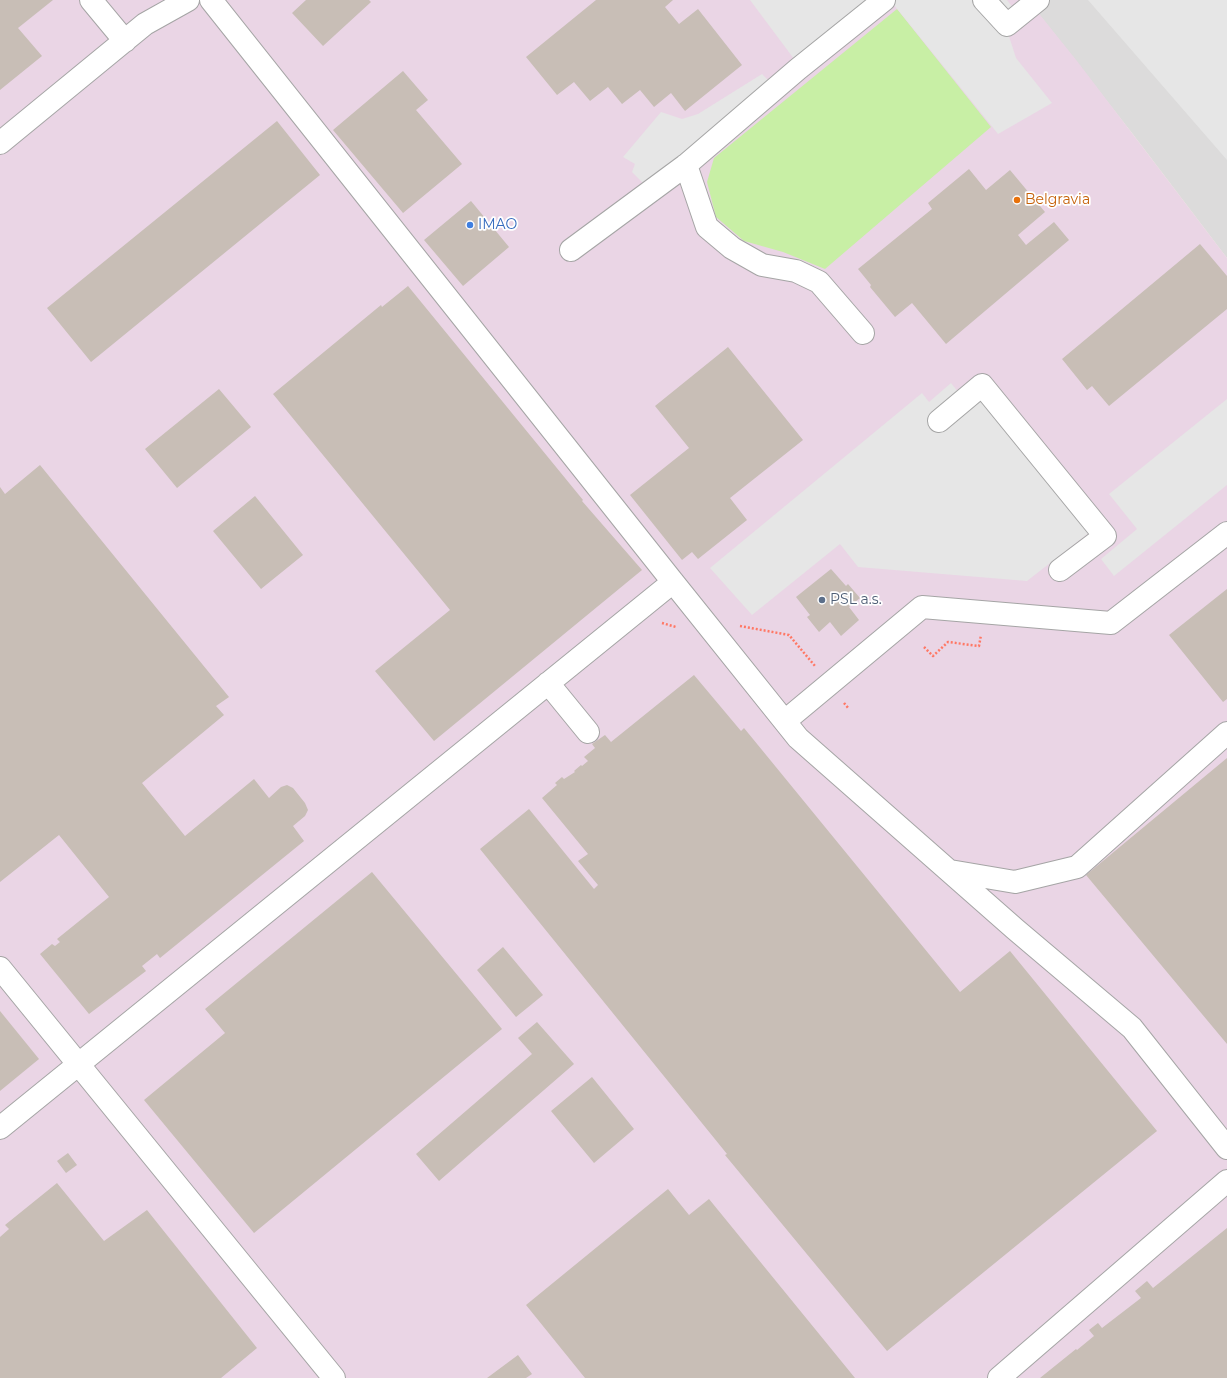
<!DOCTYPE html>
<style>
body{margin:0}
canvas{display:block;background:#f0ece3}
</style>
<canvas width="1227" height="1378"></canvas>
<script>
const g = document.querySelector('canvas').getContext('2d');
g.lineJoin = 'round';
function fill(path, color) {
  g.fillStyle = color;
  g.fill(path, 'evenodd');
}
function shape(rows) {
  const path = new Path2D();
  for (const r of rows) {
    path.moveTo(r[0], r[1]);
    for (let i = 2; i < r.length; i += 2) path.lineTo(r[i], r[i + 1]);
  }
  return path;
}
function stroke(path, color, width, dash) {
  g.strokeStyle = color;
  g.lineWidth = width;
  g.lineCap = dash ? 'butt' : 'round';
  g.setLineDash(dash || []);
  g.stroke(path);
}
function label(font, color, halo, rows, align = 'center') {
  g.font = font + ' Montserrat,sans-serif';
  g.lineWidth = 3.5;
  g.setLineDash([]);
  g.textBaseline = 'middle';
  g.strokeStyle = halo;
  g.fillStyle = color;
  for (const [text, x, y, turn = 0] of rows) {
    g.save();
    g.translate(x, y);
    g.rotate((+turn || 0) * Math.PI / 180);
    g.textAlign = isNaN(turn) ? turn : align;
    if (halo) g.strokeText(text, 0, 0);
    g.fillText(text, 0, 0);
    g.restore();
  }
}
const residential = shape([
 [1028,0,1227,0,1227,258,1132,133]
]);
const industrial = shape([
 [0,0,1028,0,1077,61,1227,258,1227,1378,0,1378]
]);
const grass = shape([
 [897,9,991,127,825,269,783,252,744,241,716,217,707,182,714,158]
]);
const parking = shape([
 [750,0,878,0,800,67],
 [890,0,1007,0,1017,13,1006,27,1016,58,1052,103,998,134],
 [1088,0,1227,0,1227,160],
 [762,74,771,83,644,184,632,172,635,164,623,157,661,112,682,119,698,114],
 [951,383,970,407,983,397,1090,532,1027,581,858,567,840,544,752,615,710,568,922,393,929,402],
 [1227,399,1227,485,1114,576,1101,559,1137,529,1109,494]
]);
const building = shape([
 [0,0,53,0,18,28,42,56,0,90],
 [306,0,369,0,371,2,323,46,292,13],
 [596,0,673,0,665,7,679,24,698,9,742,65,685,111,671,93,654,107,640,90,622,104,608,87,590,101,574,82,557,95,526,57],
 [403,71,428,100,416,110,462,164,403,213,333,130],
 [277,121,320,175,91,362,47,308],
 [969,169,986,190,1010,170,1045,212,1018,235,1026,245,1054,222,1069,240,946,344,912,303,895,317,870,287,871,285,858,269,932,209,928,203],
 [471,201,509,247,463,286,424,240],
 [1200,244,1227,276,1227,309,1109,406,1092,386,1087,390,1062,359],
 [408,286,583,500,582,501,642,570,434,741,375,671,450,610,273,394,381,305,382,307],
 [728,347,803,440,730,498,747,520,698,559,692,552,682,560,630,495,689,448,655,406],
 [219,389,251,427,177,488,145,449],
 [40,465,229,697,216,706,224,715,142,783,185,836,254,779,269,798,281,787,287,785,293,788,305,803,308,810,305,816,293,826,304,841,160,958,157,954,142,966,146,971,89,1014,40,954,52,944,55,946,60,942,57,939,109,897,59,835,0,882,0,487,5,494],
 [255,496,303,555,261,589,213,531],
 [831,569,846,586,848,584,860,598,849,607,859,620,841,636,830,622,819,632,807,617,810,615,796,597],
 [1227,589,1227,699,1223,702,1169,635],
 [694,675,741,731,744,728,960,992,1010,951,1157,1131,887,1351,725,1155,727,1154,480,849,529,809,594,889,598,885,578,861,588,854,542,798,557,785,555,783,562,777,564,779,575,772,574,771,581,765,582,766,588,761,584,757,595,748,592,744,605,735,611,742],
 [1227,758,1227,1044,1086,875],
 [372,872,502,1029,254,1233,144,1100,225,1033,205,1009],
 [503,947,543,995,516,1017,477,970],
 [0,1011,39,1059,0,1091],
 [537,1022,574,1064,439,1181,416,1154,532,1054,518,1038],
 [592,1077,634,1129,594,1163,551,1111],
 [68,1153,77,1165,66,1173,57,1161],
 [57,1183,104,1241,147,1210,257,1348,221,1378,0,1378,0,1237,9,1229,5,1225],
 [668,1189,689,1215,709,1199,855,1378,585,1378,526,1305],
 [1227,1228,1227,1378,1040,1378,1076,1349,1077,1350,1094,1336,1089,1330,1098,1323,1102,1328,1141,1298,1135,1291,1147,1281,1153,1288],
 [518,1355,532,1374,526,1378,487,1378]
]);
const path = shape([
 [662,623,676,627],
 [740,626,789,635,815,666],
 [924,647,933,656,948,642,979,646,981,635],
 [844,703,849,709]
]);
const minor = shape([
 [91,0,125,41],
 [211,0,673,582,798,738,1015,929,1132,1028,1227,1148],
 [984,0,1007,25,1038,0],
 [0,143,145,24,188,0],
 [686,165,707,227,732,248,762,265,796,271,819,282,863,333],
 [571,250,686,165,798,69,884,0],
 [939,421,982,385,1105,536,1060,570],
 [548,683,588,732],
 [785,721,922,607,1111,623,1227,533],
 [950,871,1015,882,1077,867,1227,733],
 [0,968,334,1378],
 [0,1128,673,582],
 [999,1378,1227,1181]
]);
const markers = [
 [1017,200,4,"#e8710a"],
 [470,225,4,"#3f7fe0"],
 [822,600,4,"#5c6f8a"]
];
const foodNames = [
 ["Belgravia",1025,200]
];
const shopNames = [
 ["IMAO",478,225]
];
const serviceNames = [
 ["PSL a.s.",830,600]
];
fill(residential, '#dcdbdb');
fill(industrial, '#ead5e5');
fill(grass, '#c8efa5');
fill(parking, '#e6e6e6');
fill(building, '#c8beb6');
stroke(minor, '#a5a5a5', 24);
stroke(path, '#ff7865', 2.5, [2, 2]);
stroke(minor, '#fff', 22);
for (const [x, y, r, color] of markers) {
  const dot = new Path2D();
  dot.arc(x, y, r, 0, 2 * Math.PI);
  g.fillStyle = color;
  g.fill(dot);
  stroke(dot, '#fff', 1.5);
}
label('14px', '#c56008', '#fff', foodNames, 'left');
label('14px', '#366cbe', '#fff', shopNames, 'left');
label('14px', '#4e5e75', '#fff', serviceNames, 'left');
</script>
